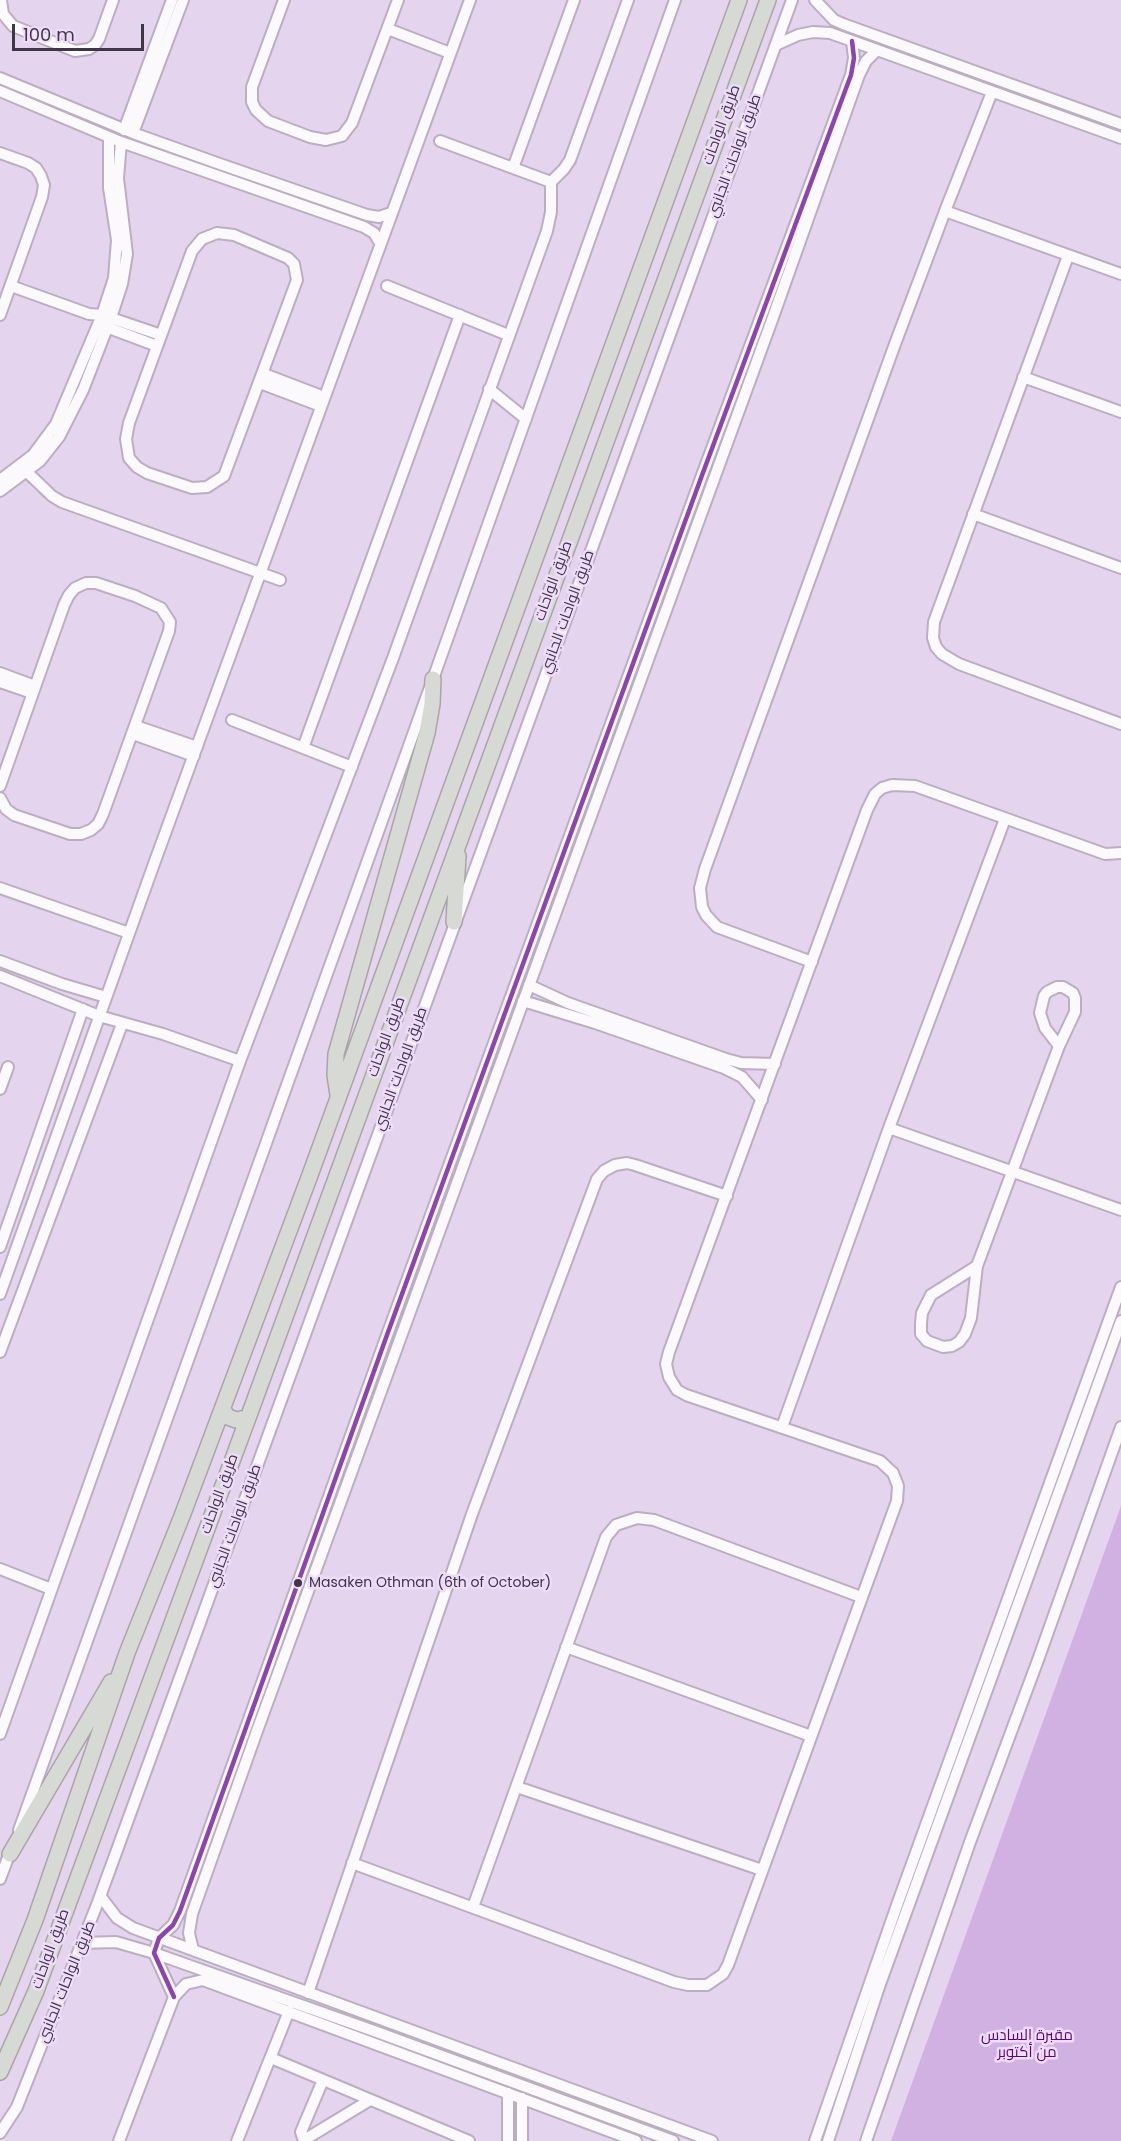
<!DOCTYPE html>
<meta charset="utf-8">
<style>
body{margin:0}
#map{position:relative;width:1121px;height:2141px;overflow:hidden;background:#e5d4ee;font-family:Poppins,sans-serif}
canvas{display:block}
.scale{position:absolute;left:12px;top:24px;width:132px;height:27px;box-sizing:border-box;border:3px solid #413548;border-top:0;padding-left:8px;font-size:18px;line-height:21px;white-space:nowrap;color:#413548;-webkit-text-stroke:4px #eedcf9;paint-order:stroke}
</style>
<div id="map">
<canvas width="1121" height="2141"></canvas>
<div class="scale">100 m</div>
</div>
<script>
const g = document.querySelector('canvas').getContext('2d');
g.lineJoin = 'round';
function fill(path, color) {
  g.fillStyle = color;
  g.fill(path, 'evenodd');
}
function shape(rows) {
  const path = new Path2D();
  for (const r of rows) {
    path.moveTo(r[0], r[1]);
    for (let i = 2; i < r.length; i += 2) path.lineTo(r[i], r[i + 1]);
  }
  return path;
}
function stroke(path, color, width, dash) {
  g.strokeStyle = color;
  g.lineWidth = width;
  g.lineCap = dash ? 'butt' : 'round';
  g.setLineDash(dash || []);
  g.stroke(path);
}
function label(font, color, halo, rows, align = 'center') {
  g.font = font + ' Poppins,Cairo,sans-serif';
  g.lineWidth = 5;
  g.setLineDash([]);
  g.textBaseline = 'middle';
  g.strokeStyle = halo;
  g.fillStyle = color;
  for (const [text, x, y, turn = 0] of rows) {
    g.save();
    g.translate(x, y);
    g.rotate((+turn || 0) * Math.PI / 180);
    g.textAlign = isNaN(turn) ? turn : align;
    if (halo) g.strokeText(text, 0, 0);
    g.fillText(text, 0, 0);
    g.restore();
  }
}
const green = shape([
 [1121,1506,1121,2141,891,2141]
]);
const minor = shape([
 [1,0,3,14,13,26,75,51,89,49,95,45,99,39,113,0],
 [284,0,252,87,252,102,256,110,268,121,310,137,326,140,342,136,352,123,398,0],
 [815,0,834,20,843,24,1121,124],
 [388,29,450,53],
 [776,45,798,35,813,32,830,33,1121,138],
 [0,78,133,133,217,163,367,215,379,217,391,213],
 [0,91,121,142,364,227,374,233,380,243],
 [124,130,172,0],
 [133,133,183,0],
 [440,141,551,182],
 [0,153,28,163,36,168,41,176,44,185,42,197,0,315],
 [513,168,574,0],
 [945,211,1121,274],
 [217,233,234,235,288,258,294,264,297,280,224,476,207,487,192,488,147,473,137,467,129,458,126,439,129,423,192,251,202,239,217,233],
 [1068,256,934,622,933,638,936,647,942,654,959,664,1121,724],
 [11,286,89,314,102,315,161,335],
 [387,286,508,335],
 [101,325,157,346],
 [264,374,324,397],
 [1023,377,1121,412],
 [260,383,321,406],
 [489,389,526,419],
 [27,472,52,496,62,502,280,580],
 [0,480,33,455,56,424,102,315,114,278,117,240,109,188,109,138],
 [0,491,40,461,59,437,83,390,111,318,122,284,127,254,118,178,121,142],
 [973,514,1121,568],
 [0,673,35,686],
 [0,682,32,693],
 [232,720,352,767],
 [136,726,197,747],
 [133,734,194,756],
 [303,748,460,315],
 [0,786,64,605,69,595,75,588,86,583,96,583,135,596,161,608,170,622,169,631,103,814,98,824,91,830,81,834,70,834,14,815,6,809,0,798],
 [0,888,129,933],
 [0,961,62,984,106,997],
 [812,962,717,927,706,915,702,907,700,888,705,869,895,344,947,206,992,92],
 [0,976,99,1016,163,1034,240,1061],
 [529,985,568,1003,726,1059,741,1063,775,1064],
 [523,1001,595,1023,724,1068,742,1077,762,1100],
 [0,1089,8,1067],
 [889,1128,1121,1210],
 [0,1247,83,1009],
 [977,1266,971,1318,965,1334,959,1342,952,1346,943,1347,927,1341,921,1334,921,1323,922,1313,931,1295,977,1266,1059,1046,1075,1012,1075,998,1073,993,1063,987,1057,987,1047,992,1044,996,1040,1013,1045,1028,1059,1046],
 [0,1294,155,861,470,0],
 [0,1352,122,1024],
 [782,1427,889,1128,1005,819],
 [0,1569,51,1589],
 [566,1647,811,1736],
 [0,1734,240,1061,393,658,547,231,551,212,551,182,564,169,570,160,628,0],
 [517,1787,762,1870],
 [19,1830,433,679,675,0],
 [352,1863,674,1982,688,1985,707,1985,723,1974,728,1965,897,1501,898,1486,893,1473,880,1461,686,1395,677,1390,669,1377,666,1364,669,1352,867,810,875,794,882,788,892,785,915,786,1105,854,1121,853],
 [0,1879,12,1847],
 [101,1897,117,1918,133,1928,712,2141],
 [473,1907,606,1537,616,1525,637,1518,654,1520,861,1597],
 [82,1943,116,1942,154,1953,374,2031,673,2141],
 [193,1950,189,1933,192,1914,257,1731,772,320,859,75,866,61,877,50],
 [308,1993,472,1514,597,1179,604,1171,615,1165,627,1163,635,1165,727,1196],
 [174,1997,154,1953,159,1938,173,1925,180,1911,387,1335,701,478,851,75,854,58,852,41],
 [271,2058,469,2141],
 [323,2080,301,2132,303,2138,309,2137,370,2100],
 [508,2093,508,2141],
 [522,2098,522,2141],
 [0,2133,17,2107,98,1902,792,0],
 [119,2141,174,1997,186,1984,203,1980,636,2141],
 [237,2141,289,2011],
 [815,2141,897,1905,1121,1287],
 [828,2141,880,1984,1121,1321],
 [866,2141,970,1842,1038,1660,1121,1427]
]);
const highway = shape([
 [454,922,458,856],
 [338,1095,335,1075,336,1054,427,733,432,704,433,679],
 [222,1409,228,1417,236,1420,248,1418],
 [10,1854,111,1682],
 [0,2007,35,1920,127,1653,182,1516,310,1175,739,0],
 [0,2072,36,1991,248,1418,768,0]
]);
const bus1 = shape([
 [174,1997,154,1953,159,1938,173,1925,180,1911,387,1335,701,478,851,75,854,58,852,41]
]);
const markers = [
 [298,1583,5,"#413548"]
];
const busNames = [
 ["Masaken Othman (6th of October)",309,1583]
];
const streetNames = [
 ["طريق الواحات",722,125,-70],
 ["طريق الواحات الجانبي",735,156,-70],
 ["طريق الواحات",554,581,-70],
 ["طريق الواحات الجانبي",568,612,-70],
 ["طريق الواحات",387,1037,-70],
 ["طريق الواحات الجانبي",401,1069,-70],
 ["طريق الواحات",220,1494,-70],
 ["طريق الواحات الجانبي",235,1526,-70],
 ["طريق الواحات",51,1949,-70],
 ["طريق الواحات الجانبي",67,1982,-68]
];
const parkNames = [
 ["مقبرة السادس",1027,2036],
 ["من أكتوبر",1027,2053]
];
fill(green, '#d1b0e2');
stroke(minor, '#bbaec2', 14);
stroke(highway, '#a8a5a9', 18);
stroke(minor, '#fbf9fc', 10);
stroke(highway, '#d7dad4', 15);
stroke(bus1, '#8e44ad', 4.5);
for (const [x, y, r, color] of markers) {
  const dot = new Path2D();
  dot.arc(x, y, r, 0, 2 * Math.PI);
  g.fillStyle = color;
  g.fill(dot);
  stroke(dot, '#eedcf9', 2);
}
label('14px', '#413548', '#eedcf9', busNames, 'left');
label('15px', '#413548', '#eedcf9', streetNames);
label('15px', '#580577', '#eedcf9', parkNames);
</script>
